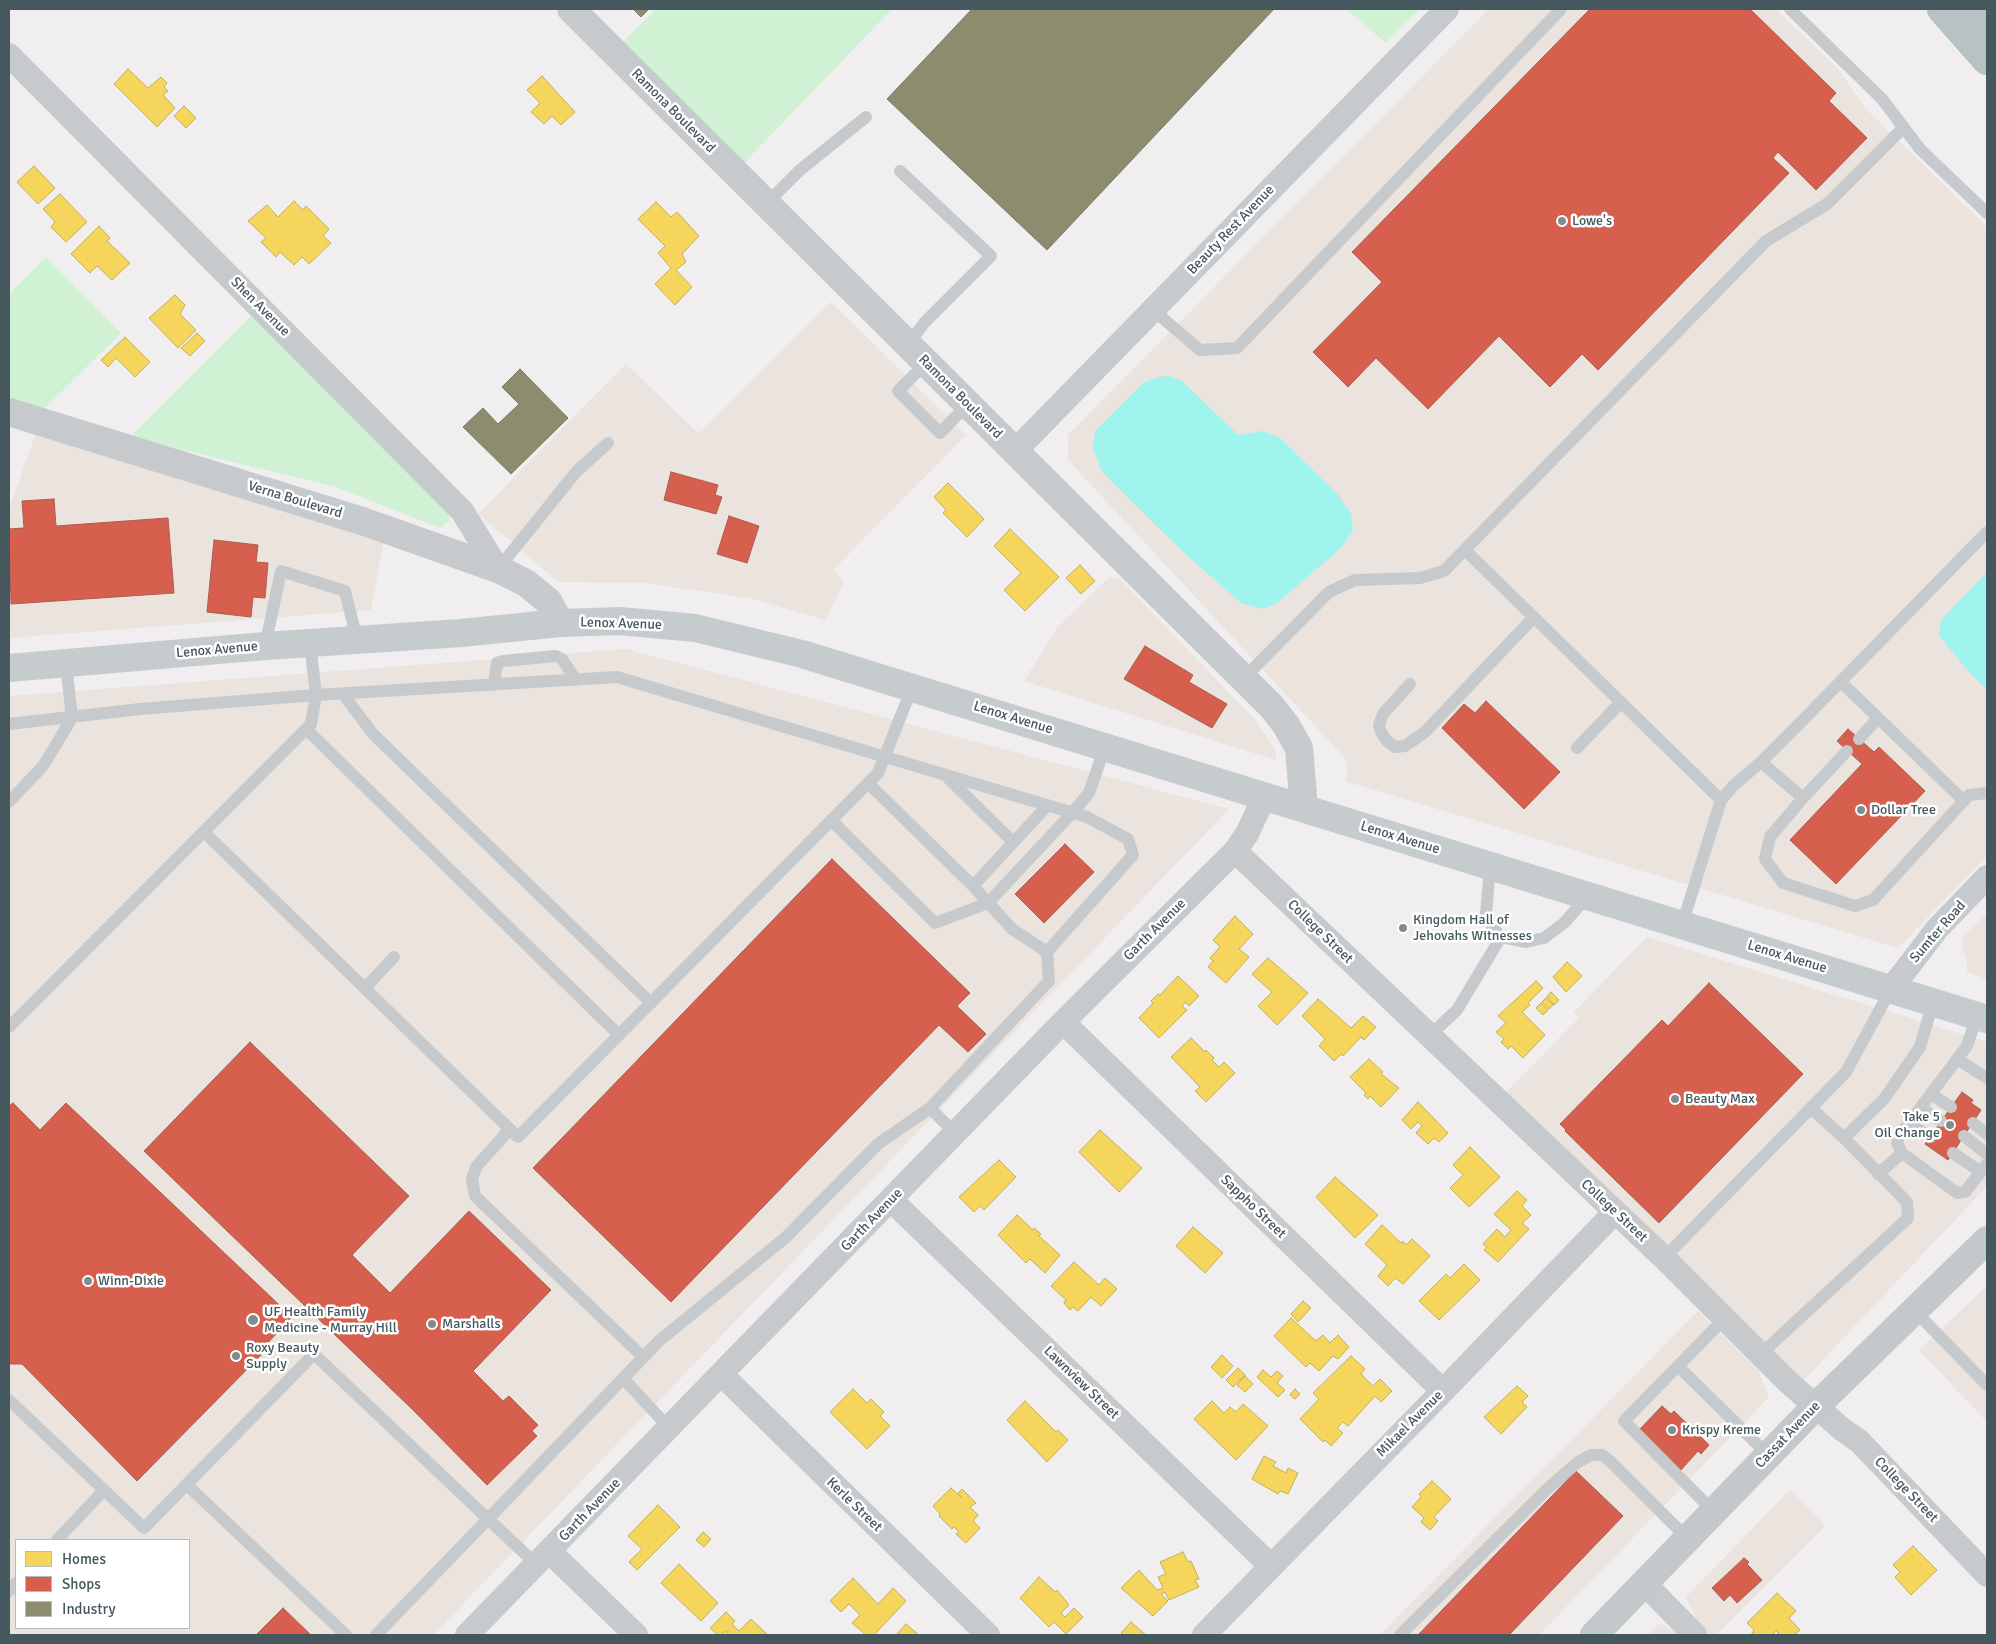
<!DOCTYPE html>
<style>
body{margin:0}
#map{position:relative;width:1996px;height:1644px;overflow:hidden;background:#f0eeef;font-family:Signika,sans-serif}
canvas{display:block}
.frame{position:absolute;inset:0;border:10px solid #44585d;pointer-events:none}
.legend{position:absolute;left:15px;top:1539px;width:175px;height:90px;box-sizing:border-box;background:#fff;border:1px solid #b4bcbe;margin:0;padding:6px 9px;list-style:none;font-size:15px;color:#44585d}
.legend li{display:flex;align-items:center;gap:10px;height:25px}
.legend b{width:25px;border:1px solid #b4bcbe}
</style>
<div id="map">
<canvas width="1996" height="1644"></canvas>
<div class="frame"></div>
<ul class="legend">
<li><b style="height:14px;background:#f6d55c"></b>Homes</li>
<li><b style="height:14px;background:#d6604d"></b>Shops</li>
<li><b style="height:14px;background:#8c8c6e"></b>Industry</li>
</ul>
</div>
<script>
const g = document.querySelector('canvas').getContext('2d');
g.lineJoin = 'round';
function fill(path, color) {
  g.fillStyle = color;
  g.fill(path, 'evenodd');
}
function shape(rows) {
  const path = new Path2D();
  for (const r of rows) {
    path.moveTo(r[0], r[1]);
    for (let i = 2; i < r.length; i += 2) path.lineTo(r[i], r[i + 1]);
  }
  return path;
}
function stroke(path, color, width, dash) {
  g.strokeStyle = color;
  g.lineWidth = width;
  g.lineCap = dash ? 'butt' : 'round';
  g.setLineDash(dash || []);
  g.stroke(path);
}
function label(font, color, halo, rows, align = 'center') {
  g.font = font + ' Signika,sans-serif';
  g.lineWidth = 5;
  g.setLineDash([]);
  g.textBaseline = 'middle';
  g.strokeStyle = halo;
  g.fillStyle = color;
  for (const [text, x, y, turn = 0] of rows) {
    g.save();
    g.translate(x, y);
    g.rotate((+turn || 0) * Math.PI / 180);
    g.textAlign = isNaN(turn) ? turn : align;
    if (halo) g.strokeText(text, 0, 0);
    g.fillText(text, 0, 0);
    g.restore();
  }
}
const commercial = shape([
 [1489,9,1776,9,1839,70,1865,108,1987,227,1987,856,1898,948,1345,781,1348,771,1345,758,1068,460,1068,435],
 [831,302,966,435,833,570,844,582,825,620,749,598,645,583,559,582,478,514,626,364,699,434],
 [36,432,384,539,371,610,9,638,9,510],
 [1109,577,1120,579,1256,721,1275,750,1276,760,1024,681,1057,628],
 [626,649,1229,809,433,1635,9,1635,9,696],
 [16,1540,189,1540,189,1628,16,1628],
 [1987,913,1987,979,1967,972,1967,960,1962,949,1963,937],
 [1647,937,1987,1042,1987,1186,1801,1383,1505,1093,1579,1018,1574,1012],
 [1987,1286,1987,1422,1919,1350],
 [1698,1311,1758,1370,1769,1397,1539,1635,1380,1635],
 [1790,1490,1825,1526,1716,1635,1710,1635,1699,1624,1686,1597],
 [1659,1623,1683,1635,1684,1635,1648,1635]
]);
const green = shape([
 [656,9,892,9,744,163,623,42],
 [1346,9,1420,9,1386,43],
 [46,257,121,333,43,410,9,400,9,294],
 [255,312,448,509,450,520,440,528,336,487,130,437]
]);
const water = shape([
 [1169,376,1182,381,1238,435,1263,431,1280,438,1338,495,1351,514,1353,531,1341,548,1277,603,1264,609,1241,603,1182,551,1102,472,1093,448,1095,431,1143,383,1158,377],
 [1987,572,1987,690,1966,669,1939,635,1941,620]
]);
const homes = shape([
 [128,69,148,88,161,77,167,83,164,87,168,91,163,95,175,108,157,127,114,84,128,69],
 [542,76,575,112,561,125,552,116,544,124,531,112,540,103,527,90,542,76],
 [184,106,196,118,186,128,174,116,184,106],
 [34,166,55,188,38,204,17,182,34,166],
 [60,194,87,222,66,242,51,227,55,222,43,209,60,194],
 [294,201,303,210,306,206,329,229,323,236,331,243,309,264,302,257,294,265,280,252,276,257,261,242,266,238,248,221,267,205,278,217,294,201],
 [656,202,671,217,677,212,699,236,682,254,686,262,676,270,692,287,675,305,655,284,671,268,658,253,665,246,638,219,656,202],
 [99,226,110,238,107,241,130,263,112,280,97,266,90,273,71,254,99,226],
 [175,295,185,305,180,314,196,330,178,348,149,318,175,295],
 [197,333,205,341,190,356,181,348,197,333],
 [125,337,150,362,135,377,116,358,108,367,101,360,125,337],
 [948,483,984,519,967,537,943,513,946,510,934,497,948,483],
 [1010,529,1059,577,1025,611,1004,590,1021,573,994,546,1010,529],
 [1080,565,1095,581,1081,594,1066,578,1080,565],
 [1235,916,1253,934,1239,949,1249,957,1226,983,1208,967,1213,961,1210,958,1220,947,1213,940,1235,916],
 [1268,958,1308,993,1277,1025,1258,1006,1272,992,1252,974,1268,958],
 [1567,962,1582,976,1566,992,1553,977,1567,962],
 [1178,976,1199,996,1189,1006,1186,1002,1182,1006,1187,1010,1159,1038,1139,1018,1153,1003,1151,1001,1158,994,1160,995,1178,976],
 [1536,981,1543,988,1528,1003,1530,1005,1522,1012,1545,1035,1523,1058,1511,1046,1508,1049,1501,1042,1504,1039,1496,1032,1506,1023,1498,1016,1536,981],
 [1551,992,1559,1000,1554,1005,1547,997,1551,992],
 [1546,998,1553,1005,1549,1009,1542,1002,1546,998],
 [1318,999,1351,1028,1363,1016,1376,1027,1364,1040,1361,1037,1343,1056,1341,1054,1334,1061,1319,1046,1325,1039,1302,1016,1318,999],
 [1541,1003,1548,1010,1543,1015,1536,1008,1541,1003],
 [1191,1038,1205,1052,1206,1050,1214,1058,1212,1060,1219,1067,1224,1062,1235,1073,1206,1102,1195,1091,1200,1087,1171,1057,1191,1038],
 [1369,1059,1383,1072,1381,1074,1399,1088,1381,1107,1370,1096,1368,1099,1364,1095,1366,1093,1350,1077,1369,1059],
 [1418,1102,1448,1133,1439,1142,1434,1138,1428,1144,1416,1133,1422,1126,1418,1122,1411,1129,1402,1120,1418,1102],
 [1100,1130,1142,1168,1119,1192,1079,1152,1100,1130],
 [1470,1147,1500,1177,1469,1207,1450,1188,1463,1175,1453,1165,1470,1147],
 [999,1160,1016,1177,984,1210,980,1206,974,1212,959,1197,999,1160],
 [1335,1177,1378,1215,1355,1238,1316,1197,1335,1177],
 [1517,1191,1527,1200,1522,1206,1531,1215,1522,1223,1529,1229,1498,1262,1484,1250,1487,1247,1483,1244,1497,1229,1505,1237,1511,1230,1494,1214,1517,1191],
 [1017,1215,1033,1230,1034,1228,1041,1234,1039,1236,1060,1255,1045,1273,1030,1259,1026,1263,998,1235,1017,1215],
 [1382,1225,1401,1243,1403,1241,1406,1245,1412,1239,1430,1256,1403,1284,1395,1278,1388,1286,1378,1276,1387,1265,1365,1244,1382,1225],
 [1193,1227,1223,1253,1205,1273,1176,1246,1193,1227],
 [1074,1262,1099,1285,1105,1278,1117,1289,1101,1306,1091,1297,1078,1311,1073,1307,1070,1310,1064,1303,1066,1300,1051,1286,1074,1262],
 [1464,1264,1480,1280,1439,1320,1419,1301,1446,1274,1450,1278,1464,1264],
 [1303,1301,1311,1308,1298,1322,1291,1314,1303,1301],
 [1291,1318,1316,1341,1323,1335,1330,1343,1338,1335,1349,1347,1338,1359,1333,1356,1319,1371,1310,1363,1306,1367,1274,1336,1291,1318],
 [1222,1355,1233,1366,1222,1378,1211,1367,1222,1355],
 [1351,1356,1365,1369,1361,1374,1373,1386,1380,1379,1392,1391,1381,1402,1375,1396,1348,1426,1343,1422,1337,1428,1343,1433,1331,1446,1325,1440,1323,1442,1300,1419,1319,1399,1313,1393,1351,1356],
 [1238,1368,1245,1375,1233,1387,1226,1380,1238,1368],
 [1263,1370,1271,1377,1277,1371,1283,1376,1277,1383,1285,1390,1278,1397,1257,1377,1263,1370],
 [1245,1376,1253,1384,1245,1392,1237,1385,1245,1376],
 [1517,1386,1528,1396,1522,1402,1527,1407,1501,1434,1484,1417,1517,1386],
 [853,1389,867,1403,871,1399,884,1412,880,1416,890,1426,867,1449,830,1412,853,1389],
 [1295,1389,1300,1394,1295,1399,1290,1395,1295,1389],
 [1025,1401,1056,1432,1058,1430,1068,1440,1047,1462,1007,1420,1025,1401],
 [1212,1401,1224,1413,1230,1407,1236,1412,1243,1404,1268,1426,1236,1460,1194,1419,1212,1401],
 [1264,1456,1276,1462,1273,1466,1286,1473,1288,1468,1298,1473,1288,1494,1280,1491,1278,1494,1252,1479,1264,1456],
 [1432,1481,1451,1499,1434,1517,1438,1521,1430,1530,1421,1522,1424,1518,1412,1507,1421,1497,1419,1494,1432,1481],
 [951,1488,962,1498,958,1493,962,1489,976,1503,970,1507,978,1515,973,1521,980,1528,966,1543,956,1534,959,1532,954,1527,952,1529,939,1516,940,1514,933,1506,951,1488],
 [658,1505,680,1527,637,1570,629,1562,642,1549,628,1536,658,1505],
 [703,1532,711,1539,704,1547,696,1540,703,1532],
 [1913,1546,1937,1570,1911,1595,1895,1577,1900,1572,1893,1565,1913,1546],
 [1183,1552,1188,1562,1191,1561,1199,1579,1195,1580,1199,1587,1169,1600,1165,1592,1161,1594,1168,1601,1153,1616,1121,1588,1139,1570,1157,1590,1163,1588,1158,1577,1166,1574,1160,1562,1183,1552],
 [679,1564,718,1603,701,1621,661,1583,679,1564],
 [1039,1577,1055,1592,1057,1590,1069,1605,1061,1613,1065,1617,1074,1608,1083,1617,1066,1634,1054,1622,1049,1627,1020,1598,1039,1577],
 [853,1578,878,1604,893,1588,906,1601,874,1635,866,1635,852,1623,860,1615,849,1604,841,1612,830,1601,853,1578],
 [1777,1593,1796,1611,1789,1618,1800,1630,1794,1635,1776,1635,1779,1633,1776,1631,1772,1635,1751,1635,1754,1630,1747,1623,1777,1593],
 [726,1612,735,1621,732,1624,739,1631,751,1619,768,1635,727,1635,726,1631,722,1635,718,1635,710,1628,726,1612],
 [1131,1622,1146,1635,1124,1635,1121,1633,1131,1622],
 [906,1624,919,1635,896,1635,906,1624]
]);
const shops = shape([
 [1590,9,1750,9,1836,93,1829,101,1867,138,1816,190,1778,152,1773,158,1789,173,1598,370,1582,354,1550,387,1499,336,1428,409,1376,358,1348,387,1313,352,1382,282,1352,252,1590,9],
 [671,472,718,485,715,495,722,497,716,514,664,500,671,472],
 [54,499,56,526,168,518,174,593,11,604,9,529,24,528,22,501,54,499],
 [729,516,759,526,747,563,717,554,729,516],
 [214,540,258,545,256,562,268,563,265,598,253,597,251,617,207,612,214,540],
 [1145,646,1193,675,1189,682,1227,704,1212,728,1124,679,1145,646],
 [1486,701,1560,772,1524,809,1442,728,1464,704,1475,713,1486,701],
 [1848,729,1874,752,1879,747,1925,791,1836,884,1790,840,1862,764,1837,741,1848,729],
 [1065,844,1094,872,1044,923,1015,894,1065,844],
 [832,859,970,993,957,1006,986,1034,968,1052,939,1025,671,1302,533,1168,832,859],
 [1709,983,1803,1074,1659,1223,1565,1131,1566,1130,1560,1124,1662,1020,1668,1026,1709,983],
 [250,1042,409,1196,352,1255,390,1293,469,1211,551,1290,473,1371,503,1401,509,1396,538,1425,532,1431,537,1436,487,1485,413,1410,144,1151,250,1042],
 [1962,1092,1973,1100,1971,1103,1981,1110,1948,1160,1925,1144,1962,1092],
 [13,1103,40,1130,66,1103,292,1317,263,1348,265,1351,137,1481,22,1364,9,1364,9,1106,13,1103],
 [1662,1406,1671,1414,1674,1411,1709,1445,1701,1454,1698,1451,1681,1470,1640,1429,1662,1406],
 [1576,1471,1623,1516,1509,1635,1418,1635,1576,1471],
 [1744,1558,1749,1562,1747,1564,1762,1580,1737,1603,1730,1595,1724,1601,1712,1588,1744,1558],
 [283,1608,311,1635,256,1635,283,1608]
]);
const industry = shape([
 [633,9,649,9,641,17,633,9],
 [972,9,1274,9,1047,250,887,99,972,9],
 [520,369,568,418,511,474,463,427,483,408,498,424,519,404,502,387,520,369]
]);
const service = shape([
 [1790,9,1882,99,1920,149,1987,213],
 [900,171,991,256,924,323,908,345],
 [766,204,800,170,866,117],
 [1153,310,1200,350,1237,348,1561,9],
 [926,363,898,391,940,433,967,405],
 [1465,550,1721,800],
 [498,569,576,472,608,443],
 [265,646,281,571,345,591,357,640],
 [1243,679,1329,592,1355,580,1420,578,1444,571,1766,241,1827,204,1904,127],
 [1841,682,1964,801],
 [1410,684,1383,714,1379,725,1381,732,1387,741,1395,747,1405,746,1425,732,1534,617],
 [494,685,497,663,503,661,556,656,562,659,576,680],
 [343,694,373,734,651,1003],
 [9,724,140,709,316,695,617,677,1087,817,1128,839,1133,855,1047,952,1049,981,930,1108,878,1144,785,1238,659,1341,488,1519,314,1354,144,1528,104,1490,57,1540],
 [306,729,619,1035],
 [1859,739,1878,718],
 [1577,748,1621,702],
 [1761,762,1803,798,1770,837,1765,859,1783,883,1855,906,1873,900,1969,795,1987,793],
 [949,779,1013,842],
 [868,783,973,886,1012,929,1047,952],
 [1803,798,1847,751],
 [9,802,43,766,72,718,66,663],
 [831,820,935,923,988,903,1072,813,1089,793,1105,747],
 [204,832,518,1137,878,773,912,688],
 [1490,866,1486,914,1492,926,1501,937],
 [973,886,1047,806],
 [1682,925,1721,800,1733,786,1761,762,1800,723,1987,532],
 [365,988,394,957],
 [1977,1016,1967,1046,1899,1136,1897,1143,1902,1153,1957,1193,1965,1192,1987,1164],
 [9,1027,311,724,316,695,310,643],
 [1429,1036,1457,1010,1501,937,1526,942,1544,938,1564,923,1588,896],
 [1957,1059,1987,1078],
 [1931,1094,1951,1107],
 [930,1108,956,1134],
 [1811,1108,1844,1138],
 [1921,1108,1941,1121],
 [1909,1123,1930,1137],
 [1973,1123,1987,1134],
 [510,1129,476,1167,472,1179,475,1196,643,1357],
 [1964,1136,1987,1154],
 [1953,1153,1981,1172],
 [1878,1174,1902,1153],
 [1664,1258,1846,1072,1891,989],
 [1914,1310,1987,1385],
 [1761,1354,1908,1218,1907,1202,1844,1138,1884,1099,1920,1047,1933,1002],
 [1678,1366,1768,1455],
 [623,1378,669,1428],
 [9,1400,104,1490],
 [187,1485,346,1635],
 [1714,1512,1624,1421,1725,1318],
 [9,1591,16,1583],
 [376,1635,488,1519,536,1564],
 [1400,1635,1545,1491,1578,1462,1591,1455,1602,1455,1611,1462,1688,1539]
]);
const minor = shape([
 [9,55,462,511,498,569],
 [1014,452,1447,9],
 [1235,851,1664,1258,1787,1381,1843,1430,1859,1441,1987,1575],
 [1891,989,1937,929,1987,877],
 [1063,1022,1443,1391],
 [891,1200,1271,1566],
 [721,1374,988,1635],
 [550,1552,636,1635],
 [1645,1584,1695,1635],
 [467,1635,1063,1022,1235,851,1247,834,1265,795],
 [1204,1635,1443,1391,1615,1212]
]);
const tertiary = shape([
 [571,9,1272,707,1286,725,1299,748,1304,808],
 [9,412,362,521,498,569,526,583,548,601,560,623]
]);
const secondary = shape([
 [9,668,265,646,461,633,560,623,620,621,695,628,802,654,1987,1019]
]);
const primary = shape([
 [1594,1635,1815,1407,1987,1240]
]);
const motorway = shape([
 [1942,9,1987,60],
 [1972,9,1987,23]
]);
const markers = [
 [1562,221,5,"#808c90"],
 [1861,810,5,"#808c90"],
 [1403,928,5,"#808c90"],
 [1675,1099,5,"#808c90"],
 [1950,1125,5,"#808c90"],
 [88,1281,5,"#808c90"],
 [253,1320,6,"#808c90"],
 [432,1324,5,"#808c90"],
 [236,1356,5,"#808c90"],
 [1672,1430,5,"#808c90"]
];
const streetNames = [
 ["Ramona Boulevard",673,111,45],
 ["Beauty Rest Avenue",1231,230,-46],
 ["Shen Avenue",260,307,45],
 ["Ramona Boulevard",960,397,45],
 ["Verna Boulevard",295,500,17],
 ["Lenox Avenue",621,624,2],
 ["Lenox Avenue",217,650,-5],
 ["Lenox Avenue",1013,718,17],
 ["Lenox Avenue",1400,838,17],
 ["Garth Avenue",1155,930,-45],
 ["College Street",1320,932,44],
 ["Sumter Road",1938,932,-49],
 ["Lenox Avenue",1787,957,17],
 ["Sappho Street",1253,1207,44],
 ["College Street",1614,1211,43],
 ["Garth Avenue",872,1220,-46],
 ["Lawnview Street",1081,1383,44],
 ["Mikael Avenue",1410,1424,-45],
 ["Cassat Avenue",1788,1435,-46],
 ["College Street",1906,1490,46],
 ["Kerle Street",854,1505,44],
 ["Garth Avenue",590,1510,-46]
];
const poiNames = [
 ["Lowe's",1572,221],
 ["Dollar Tree",1871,810],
 ["Kingdom Hall of",1413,920],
 ["Jehovahs Witnesses",1413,936],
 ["Beauty Max",1685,1099],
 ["Take 5",1940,1117,"right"],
 ["Oil Change",1940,1133,"right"],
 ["Winn-Dixie",98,1281],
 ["UF Health Family",264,1312],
 ["Medicine - Murray Hill",264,1328],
 ["Marshalls",442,1324],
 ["Roxy Beauty",246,1348],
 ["Supply",246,1364],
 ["Krispy Kreme",1682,1430]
];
fill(commercial, '#eae3de');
fill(green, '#d0f1d4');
fill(water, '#a0f4ee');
fill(homes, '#f6d55c');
stroke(homes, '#c1b05c', 1);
fill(shops, '#d6604d');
stroke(shops, '#aa5e52', 1);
fill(industry, '#8c8c6e');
stroke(industry, '#767c69', 1);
stroke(motorway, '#b3bcc0', 30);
stroke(service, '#c6cacc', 12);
stroke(minor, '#c6cacc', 24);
stroke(tertiary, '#c6cacc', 28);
stroke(secondary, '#c6cbcd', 28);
stroke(primary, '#c3c9cb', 28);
stroke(motorway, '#b8c1c4', 28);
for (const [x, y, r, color] of markers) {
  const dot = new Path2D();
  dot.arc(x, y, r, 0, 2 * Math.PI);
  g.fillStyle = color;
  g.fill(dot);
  stroke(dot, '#fff', 2);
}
label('14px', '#44585d', '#fff', streetNames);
label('14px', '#44585d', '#fff', poiNames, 'left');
</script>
